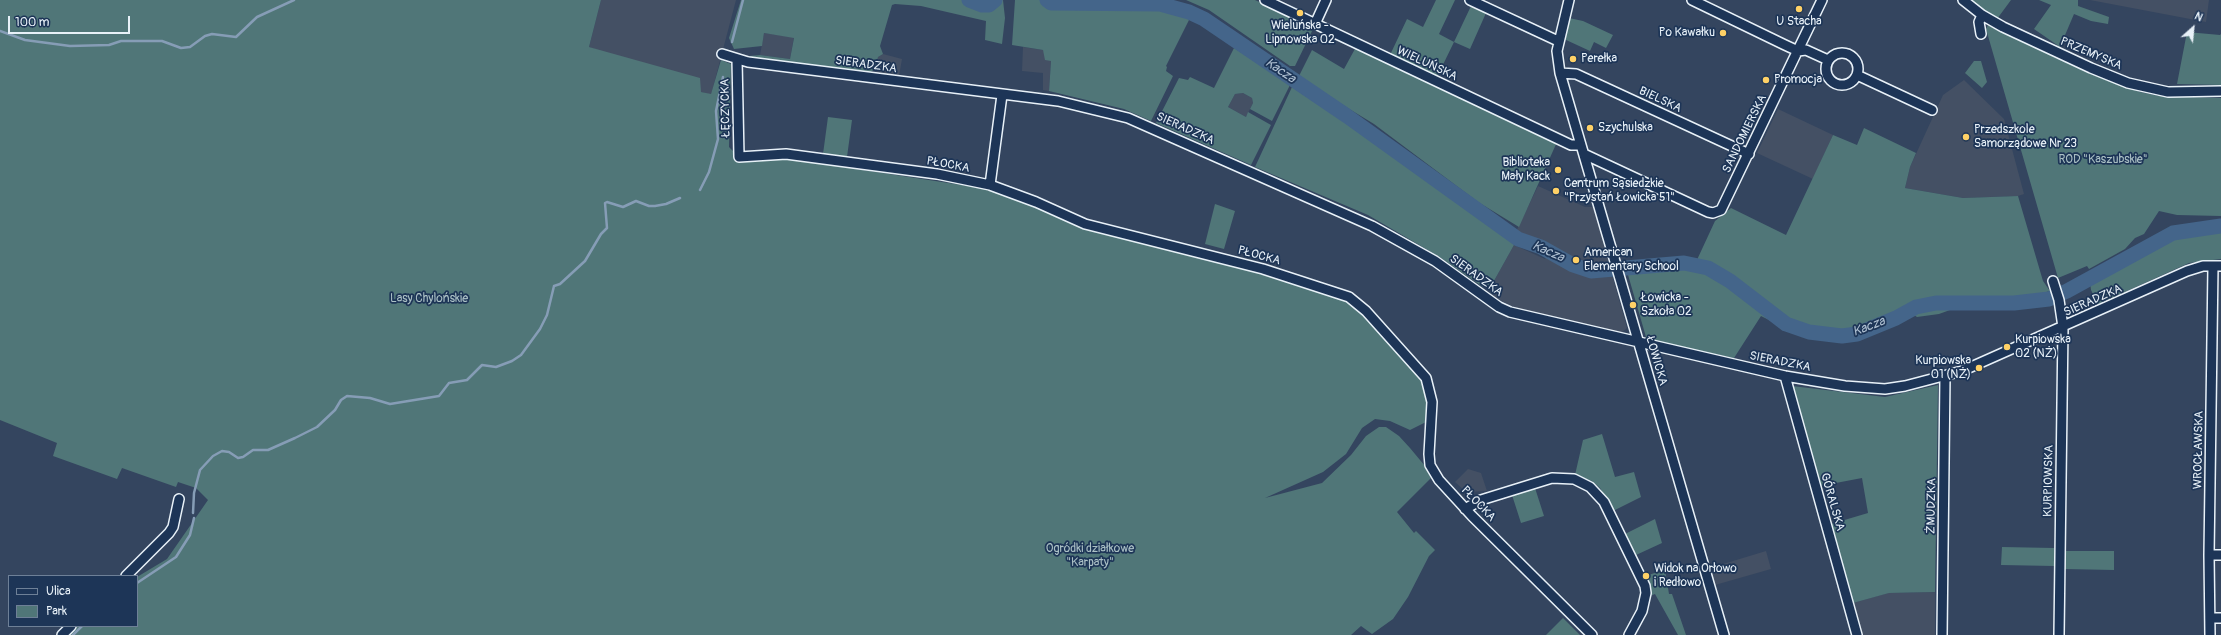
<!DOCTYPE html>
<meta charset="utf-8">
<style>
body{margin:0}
#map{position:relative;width:2221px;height:635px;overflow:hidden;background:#34455f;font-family:Pangolin,sans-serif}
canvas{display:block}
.legend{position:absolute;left:8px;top:575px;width:130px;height:52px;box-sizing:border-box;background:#1d3557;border:1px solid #6e8097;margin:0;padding:5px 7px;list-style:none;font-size:12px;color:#e8f1f8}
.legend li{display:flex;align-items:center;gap:8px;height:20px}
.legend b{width:20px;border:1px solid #6e8097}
.north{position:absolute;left:2173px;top:8px;width:40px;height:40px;-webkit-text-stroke:3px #1d3557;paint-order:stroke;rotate:27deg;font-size:11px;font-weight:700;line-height:16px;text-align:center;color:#e8f1f8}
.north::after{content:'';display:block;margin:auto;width:14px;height:18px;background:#e8f1f8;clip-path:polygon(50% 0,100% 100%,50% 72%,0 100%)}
.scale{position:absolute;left:8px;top:16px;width:122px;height:18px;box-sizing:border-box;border:2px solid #e8f1f8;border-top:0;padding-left:5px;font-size:12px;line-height:14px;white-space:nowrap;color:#e8f1f8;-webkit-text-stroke:3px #1d3557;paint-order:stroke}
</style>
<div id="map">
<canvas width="2221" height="635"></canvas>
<ul class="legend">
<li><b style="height:5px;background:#1d3557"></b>Ulica</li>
<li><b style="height:11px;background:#507678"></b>Park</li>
</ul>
<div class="north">N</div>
<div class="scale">100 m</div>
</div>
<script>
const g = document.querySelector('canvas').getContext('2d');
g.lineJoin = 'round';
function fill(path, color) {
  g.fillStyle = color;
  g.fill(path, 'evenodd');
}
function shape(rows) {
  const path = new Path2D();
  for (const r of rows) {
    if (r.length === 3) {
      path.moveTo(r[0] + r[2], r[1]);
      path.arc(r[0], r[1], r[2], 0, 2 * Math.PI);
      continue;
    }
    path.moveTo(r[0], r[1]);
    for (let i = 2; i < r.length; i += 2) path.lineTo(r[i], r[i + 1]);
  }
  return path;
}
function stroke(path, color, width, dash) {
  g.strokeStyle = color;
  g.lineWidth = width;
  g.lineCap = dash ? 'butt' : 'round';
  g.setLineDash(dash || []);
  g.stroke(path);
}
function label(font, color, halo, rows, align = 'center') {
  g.font = font + ' Pangolin,sans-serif';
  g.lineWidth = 3.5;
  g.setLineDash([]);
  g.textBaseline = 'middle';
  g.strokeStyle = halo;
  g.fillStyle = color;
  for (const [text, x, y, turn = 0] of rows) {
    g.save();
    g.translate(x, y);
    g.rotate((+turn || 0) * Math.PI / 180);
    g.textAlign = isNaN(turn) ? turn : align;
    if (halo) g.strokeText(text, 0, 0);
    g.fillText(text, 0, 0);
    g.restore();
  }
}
const built = shape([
 [601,0,736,0,711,95,701,92,589,47],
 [2090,0,2209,0,2206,22],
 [764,33,794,37,790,59,760,55],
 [1023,47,1043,50,1051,61,1049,91,1043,90,1043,73,1022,71],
 [883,54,902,59,899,76,877,73,875,69,878,57],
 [1964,80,2004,119,2024,194,2018,196,1963,198,1905,188,1910,167,1943,95],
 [1243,93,1252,98,1253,103,1246,117,1228,107,1235,94],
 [1778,109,1833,135,1813,179,1757,153],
 [1538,186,1585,207,1593,207,1627,328,1620,334,1524,312,1494,297,1490,288,1514,245,1545,259,1546,257,1512,240],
 [1468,469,1481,473,1487,491,1466,492,1455,482],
 [1766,551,1771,569,1715,585,1710,568],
 [1935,592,1935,635,1861,635,1853,603,1888,593]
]);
const green = shape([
 [0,0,601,0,589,47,700,78,701,92,711,94,721,60,731,64,729,147,739,157,784,158,988,189,1034,205,1083,227,1105,234,1262,272,1348,299,1419,373,1427,389,1428,421,1410,430,1390,421,1375,419,1362,428,1346,454,1323,472,1265,498,1322,483,1351,455,1366,436,1379,427,1386,427,1399,436,1410,448,1425,466,1431,478,1397,512,1414,533,1416,531,1435,550,1429,556,1408,597,1393,619,1372,634,1361,626,1351,635,68,635,78,626,137,626,137,577,167,559,208,500,196,488,178,482,176,487,122,468,117,479,53,456,57,443,0,420],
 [741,0,1003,0,1005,18,1002,44,985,40,986,21,921,6,895,4,892,5,880,46,883,54,878,57,875,69,869,73,739,57,760,55,790,59,794,38,764,33,762,46,734,49,729,38],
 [1015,0,1040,0,1054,8,1062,6,1092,6,1165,9,1190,18,1166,66,1167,67,1166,71,1173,76,1151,121,1124,109,1049,91,1051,61,1045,60,1043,50,1012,45],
 [1186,0,1255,0,1314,27,1295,66,1290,66,1209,10],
 [1436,0,1455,0,1439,34,1454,42,1471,6,1486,13,1470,49,1454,42,1437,77,1390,55,1407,19,1423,27],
 [1970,0,2011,0,1997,19,1987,13],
 [2039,0,2078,0,2078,6,2109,17,2108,24,2091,21,2074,14,2060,47,2034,29,2051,5],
 [1569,18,1583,21,1613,35,1606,48,1594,42,1590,51,1564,39],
 [1988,25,2056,58,2140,92,2159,96,2221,98,2221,216,2177,215,2159,211,2144,234,2135,238,2125,249,2089,269,2087,266,2058,278,1986,29],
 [2187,32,2220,35,2221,34,2221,85,2177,84],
 [1356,47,1557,142,1519,227,1478,202,1374,124,1298,78,1312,50,1344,69],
 [1234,48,1278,75,1290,85,1272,121,1250,109,1253,103,1252,98,1243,93,1235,94,1228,107,1246,117,1248,112,1271,125,1251,165,1156,123,1179,78,1188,80,1190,77,1214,88],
 [1974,61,1981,61,1987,82,1982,88,1965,73],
 [1292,87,1307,97,1311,95,1319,100,1322,105,1353,123,1512,242,1514,245,1490,288,1483,287,1438,256,1368,215,1255,167],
 [828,117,852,120,847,157,823,154],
 [1864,128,1916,153,1910,167,1905,188,1963,198,2018,196,2043,281,2050,291,2035,295,1972,300,1977,307,1950,310,1939,314,1917,317,1914,315,1861,338,1845,342,1799,335,1761,316,1734,358,1652,341,1646,337,1624,261,1685,260,1696,262,1715,221,1731,208,1786,235,1833,135,1857,145],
 [1215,204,1235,211,1224,249,1205,244],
 [2221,230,2221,259,2189,263,2098,304,2091,290,2090,282,2175,235],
 [1938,385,1935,592,1889,593,1853,603,1831,524,1868,513,1862,478,1820,486,1792,386,1885,397],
 [1602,434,1615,477,1634,472,1641,497,1613,511,1600,488,1592,481,1575,475,1583,440],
 [1535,488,1544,516,1521,523,1512,495],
 [1655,519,1662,543,1636,555,1625,534],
 [2002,547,2054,548,2054,566,2001,565],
 [2064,551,2114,551,2114,570,2064,569],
 [1665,570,1669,594,1672,594,1686,635,1678,635,1655,594,1650,596,1648,575],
 [1563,618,1580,635,1546,635]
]);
const stream = shape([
 [0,31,25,40,70,46,109,45,121,41,162,41,181,48,190,47,205,36,212,34,236,37,257,17,294,0],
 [732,42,743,0],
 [700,190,709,172,718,139,716,111,723,77],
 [193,513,194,493,200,470,213,456,222,451,229,452,238,458,243,457,253,450,268,450,295,438,317,427,335,410,341,400,347,396,370,398,390,404,439,396,449,383,467,380,482,365,496,367,512,361,521,355,540,329,547,315,554,286,560,284,585,261,601,234,607,228,605,203,607,202,623,207,636,201,649,206,655,206,666,204,680,198],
 [137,583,176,557,190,535,194,518],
 [73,635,82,626]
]);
const river = shape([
 [969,0,982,5,989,5,995,0],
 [1047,0,1051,3,1160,4,1189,12,1204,19,1347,116,1518,239,1541,247,1573,265,1591,271,1684,263,1708,268,1730,281,1786,324,1809,332,1842,336,1857,334,1896,318,1916,307,1936,303,2014,303,2049,299,2067,291,2173,233,2221,226]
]);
const minor = shape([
 [1265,0,1571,145,1581,145],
 [1470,0,1558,41],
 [1569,0,1557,51,1560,73,1724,635],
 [1692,0,1785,45,1798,51,1806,50,1828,60],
 [1963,0,1982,15,2003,27,2091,68,2128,83,2168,92,2221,91],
 [1315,24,1326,0],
 [1981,34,1979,22,1982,15],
 [1842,69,16],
 [722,54,748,62,1058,101,1128,118,1372,226,1435,261,1499,307,1510,312,1785,376,1845,386,1885,389,1905,386,1962,371,2187,271,2203,266,2221,266],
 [737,60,739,157,786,154,937,174,990,185,1036,202,1085,224,1263,269,1349,297,1366,311,1426,378,1432,402,1429,454,1430,465,1439,480,1472,516,1592,635],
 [1560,73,1576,74,1749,154],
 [1857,75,1932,110],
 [1584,154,1708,212,1713,213,1721,210,1822,0],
 [990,185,1002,95],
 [2053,281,2059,300,2063,327,2059,635],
 [1785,376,1857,635],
 [1465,509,1481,500,1552,478,1574,479,1590,487,1604,502,1645,586,1646,593,1642,611,1629,635],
 [2209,555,2221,555],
 [126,576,169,533,173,527,179,499],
 [2210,618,2221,618],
 [62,635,71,626],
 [1942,635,1945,376],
 [2210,635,2209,555,2213,266]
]);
const markers = [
 [1799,9,4,"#ffd166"],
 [1300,13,4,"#ffd166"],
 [1723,33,4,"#ffd166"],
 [1573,59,4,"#ffd166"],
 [1766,80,4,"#ffd166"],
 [1590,128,4,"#ffd166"],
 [1966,137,4,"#ffd166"],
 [1558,170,4,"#ffd166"],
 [1556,191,4,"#ffd166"],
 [1576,260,4,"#ffd166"],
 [1633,305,4,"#ffd166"],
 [2007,347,4,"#ffd166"],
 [1979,368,4,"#ffd166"],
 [1646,576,4,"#ffd166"]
];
const poiNames = [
 ["U Stacha",1799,22,"center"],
 ["Wieluńska -",1300,26,"center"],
 ["Lipnowska 02",1300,40,"center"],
 ["Po Kawałku",1715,33,"right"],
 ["Perełka",1581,59],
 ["Promocja",1774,80],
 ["Szychulska",1598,128],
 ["Przedszkole",1974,130],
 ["Samorządowe Nr 23",1974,144],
 ["Biblioteka",1550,163,"right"],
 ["Mały Kack",1550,177,"right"],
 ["Centrum Sąsiedzkie",1564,184],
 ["\"Przystań Łowicka 51\"",1564,198],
 ["American",1584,253],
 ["Elementary School",1584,267],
 ["Łowicka -",1641,298],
 ["Szkoła 02",1641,312],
 ["Kurpiowska",2015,340],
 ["02 (NŻ)",2015,354],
 ["Kurpiowska",1971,361,"right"],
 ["01 (NŻ)",1971,375,"right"],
 ["Widok na Orłowo",1654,569],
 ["i Redłowo",1654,583]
];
const streetNames = [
 ["PRZEMYSKA",2091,54,23],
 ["WIELUŃSKA",1427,64,25],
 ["SIERADZKA",866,65,8],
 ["BIELSKA",1660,100,25],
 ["ŁĘCZYCKA",726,108,-91],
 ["SIERADZKA",1185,129,24],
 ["SANDOMIERSKA",1745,134,-64],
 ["PŁOCKA",948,165,10],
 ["PŁOCKA",1259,256,15],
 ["SIERADZKA",1476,276,36],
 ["SIERADZKA",2093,301,-24],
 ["ŁOWICKA",1656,361,74],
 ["SIERADZKA",1780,362,11],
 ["WROCŁAWSKA",2199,450,-89],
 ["KURPIOWSKA",2049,481,-89],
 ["GÓRALSKA",1832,502,74],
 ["PŁOCKA",1478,504,46],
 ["ŻMUDZKA",1932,506,-89]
];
const parkNames = [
 ["ROD \"Kaszubskie\"",2103,160],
 ["Lasy Chylońskie",429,299],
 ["Ogródki działkowe",1090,549],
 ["\"Karpaty\"",1090,563]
];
const waterNames = [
 ["Kacza",1280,71,34],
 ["Kacza",1548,252,24],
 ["Kacza",1869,327,-21]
];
fill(built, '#445064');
fill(green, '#507678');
stroke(stream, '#869db6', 2.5);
stroke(river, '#44658a', 15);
stroke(minor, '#e8f1f8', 12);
stroke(minor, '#1d3557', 9);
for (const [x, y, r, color] of markers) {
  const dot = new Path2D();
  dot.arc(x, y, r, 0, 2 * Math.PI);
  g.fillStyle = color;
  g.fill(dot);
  stroke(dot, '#1d3557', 1.5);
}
label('12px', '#e8f1f8', '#1d3557', poiNames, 'left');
label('12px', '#e8f1f8', '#1d3557', streetNames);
label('12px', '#abc0c5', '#1d3557', parkNames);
label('italic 13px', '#afc0d2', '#1d3557', waterNames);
</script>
